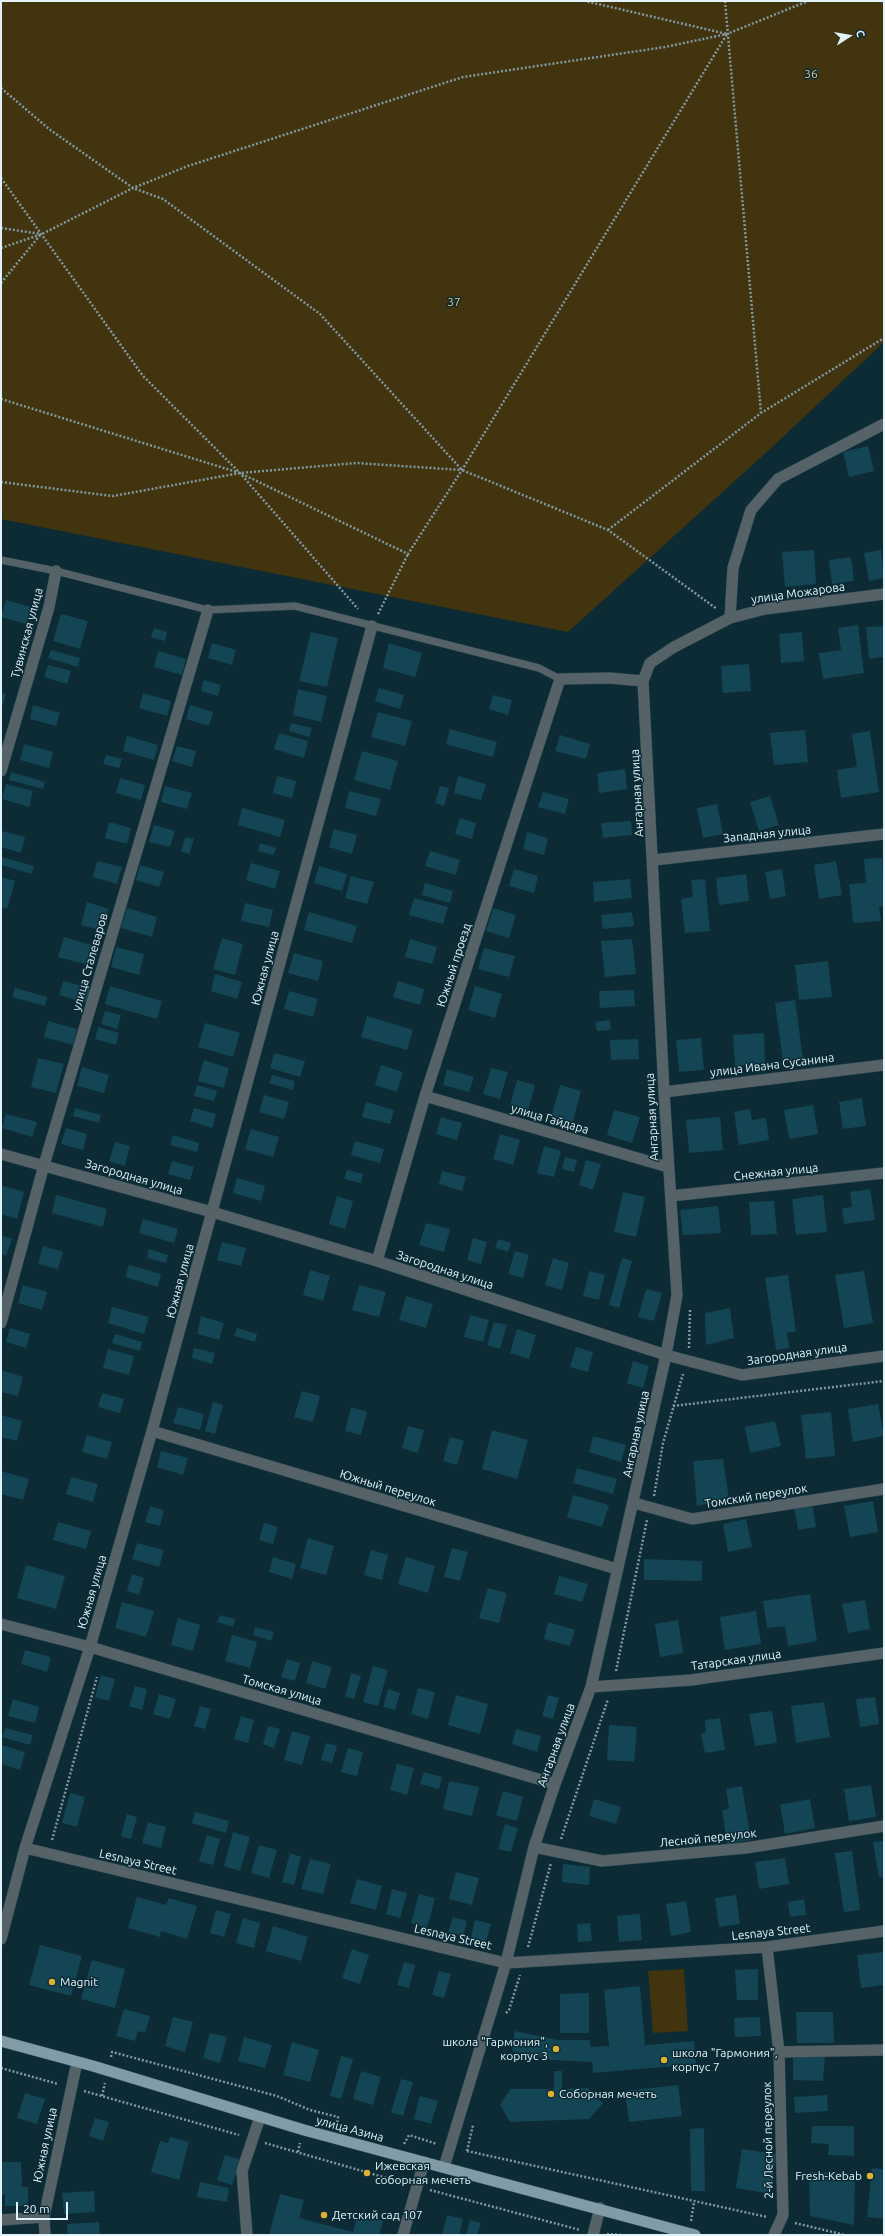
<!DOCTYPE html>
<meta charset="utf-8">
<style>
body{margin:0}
#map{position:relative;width:885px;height:2236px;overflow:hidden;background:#0c2b35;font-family:Ubuntu,sans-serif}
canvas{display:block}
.frame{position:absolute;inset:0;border:2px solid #e1f2f8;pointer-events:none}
.north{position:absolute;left:829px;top:16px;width:40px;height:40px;-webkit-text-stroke:3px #0c2b35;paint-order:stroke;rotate:78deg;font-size:11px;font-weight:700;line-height:16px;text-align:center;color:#e1f2f8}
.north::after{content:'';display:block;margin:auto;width:14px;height:18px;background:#e1f2f8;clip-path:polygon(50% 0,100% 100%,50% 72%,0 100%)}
.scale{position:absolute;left:16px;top:2202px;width:52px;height:18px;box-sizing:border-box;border:2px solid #e1f2f8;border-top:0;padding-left:5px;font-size:12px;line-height:14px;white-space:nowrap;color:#e1f2f8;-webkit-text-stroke:3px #0c2b35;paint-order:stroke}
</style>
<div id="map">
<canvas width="885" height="2236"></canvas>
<div class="frame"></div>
<div class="north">С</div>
<div class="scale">20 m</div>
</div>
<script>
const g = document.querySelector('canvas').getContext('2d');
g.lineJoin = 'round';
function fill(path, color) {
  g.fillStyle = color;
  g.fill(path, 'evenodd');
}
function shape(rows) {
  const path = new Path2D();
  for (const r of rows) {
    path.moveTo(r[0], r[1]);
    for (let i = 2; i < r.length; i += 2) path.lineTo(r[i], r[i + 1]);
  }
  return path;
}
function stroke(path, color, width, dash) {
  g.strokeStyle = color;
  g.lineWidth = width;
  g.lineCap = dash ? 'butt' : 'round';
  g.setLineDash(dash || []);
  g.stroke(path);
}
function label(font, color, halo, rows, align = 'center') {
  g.font = font + ' Ubuntu,sans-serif';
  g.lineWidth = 3;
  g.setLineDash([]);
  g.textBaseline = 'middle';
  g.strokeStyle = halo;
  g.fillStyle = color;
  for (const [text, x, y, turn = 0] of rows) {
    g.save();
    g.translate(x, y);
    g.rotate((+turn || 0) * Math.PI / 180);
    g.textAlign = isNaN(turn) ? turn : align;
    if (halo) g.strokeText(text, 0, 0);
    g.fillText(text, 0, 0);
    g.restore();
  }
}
const green = shape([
 [1,1,884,1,884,342,768,451,568,632,1,519],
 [684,1969,688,2031,653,2033,648,1971]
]);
const building = shape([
 [868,446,874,471,849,477,843,452],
 [814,550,816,584,785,587,782,552],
 [881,550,884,578,869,581,864,553],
 [851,557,854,581,832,584,829,560],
 [6,600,31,607,26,624,1,617],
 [61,614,88,621,80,649,53,641],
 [858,625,864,673,823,679,819,653,841,650,838,628],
 [884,626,884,657,869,659,866,627],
 [154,628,167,632,165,641,151,637],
 [311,632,338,638,327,687,299,681],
 [802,632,804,661,781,663,779,634],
 [212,643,236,650,232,665,208,658],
 [389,643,422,653,415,677,383,668],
 [51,650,80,658,78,667,48,658],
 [158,651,186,659,182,675,154,667],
 [749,664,751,691,723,693,721,666],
 [48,665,71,671,67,684,44,677],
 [204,680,221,685,218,696,201,691],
 [379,688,404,695,400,709,375,701],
 [298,689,327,696,321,722,293,715],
 [1,693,6,694,1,710],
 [143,693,171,701,167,716,139,708],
 [493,695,512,700,508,715,489,709],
 [33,705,60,713,56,726,30,719],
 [190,705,213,712,209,726,186,719],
 [378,712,412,721,405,746,371,737],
 [291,723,312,728,309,737,289,731],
 [450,729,497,742,493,757,446,744],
 [805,730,808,762,774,765,770,733],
 [870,731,879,792,841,798,837,770,857,767,852,734],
 [279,733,308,741,304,758,274,749],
 [560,735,590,744,586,759,555,751],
 [127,736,158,745,154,760,123,751],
 [24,744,53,752,49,768,20,760],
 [177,746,196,751,192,767,172,761],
 [362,751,398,761,390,790,354,780],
 [106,755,122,759,119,768,103,764],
 [625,769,627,789,599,793,597,773],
 [11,772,45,782,43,789,9,780],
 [277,776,296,781,292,798,273,793],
 [458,776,486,784,481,800,454,793],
 [120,778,145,785,141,800,116,793],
 [6,784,33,791,29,807,2,799],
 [165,786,192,793,187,809,161,802],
 [440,786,449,788,444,806,435,803],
 [349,791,381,799,376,816,345,808],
 [543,792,569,799,565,814,538,807],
 [770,796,779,825,759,831,750,802],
 [717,804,723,834,703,838,697,808],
 [242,808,285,820,280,837,238,825],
 [460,818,476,823,472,839,455,834],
 [631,821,632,835,603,838,601,823],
 [109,822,131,828,127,844,105,838],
 [154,825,175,831,170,847,149,842],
 [334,829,357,835,352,854,329,847],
 [2,831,25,837,21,853,1,847],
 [527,832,548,838,544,855,523,849],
 [185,837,194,839,189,854,181,851],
 [260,843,276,848,274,855,258,851],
 [430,851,460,860,456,875,425,866],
 [1,857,34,866,32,874,1,865],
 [882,858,884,907,879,907,881,921,853,923,849,884,866,883,864,859],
 [97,861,122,867,117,884,93,877],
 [836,861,842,895,819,899,814,865],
 [251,863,280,871,275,889,246,880],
 [140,865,164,872,159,887,136,880],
 [319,866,347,874,342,891,314,883],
 [514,869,538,876,534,893,509,886],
 [782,869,786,896,770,899,765,872],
 [746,874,749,901,719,905,716,878],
 [351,876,374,882,367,904,345,898],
 [1,877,15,881,7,909,1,907],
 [630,879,632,898,594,902,593,882],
 [705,879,710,931,685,933,681,899,693,897,691,880],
 [425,883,453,891,450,903,422,895],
 [414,898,448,907,443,924,409,915],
 [87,902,109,909,103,931,81,925],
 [245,903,273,910,269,927,241,921],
 [127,908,157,917,152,937,121,928],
 [493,908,516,915,509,938,486,931],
 [309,912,357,926,352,943,304,930],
 [632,912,634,926,603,929,601,915],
 [64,937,98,947,93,966,58,957],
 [222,938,243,944,235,975,213,969],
 [410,939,437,947,432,964,405,957],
 [632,939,636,974,605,977,601,941],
 [116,947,144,954,139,975,111,967],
 [484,948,515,956,509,977,478,969],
 [294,953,323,961,318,981,288,973],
 [828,961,832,997,799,1000,795,965],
 [215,974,242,982,237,999,211,991],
 [63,981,90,988,86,1003,59,995],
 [398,981,424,989,420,1005,393,997],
 [110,986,162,1001,157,1019,105,1004],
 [475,986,502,994,495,1018,468,1010],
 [15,988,47,997,45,1006,12,997],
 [634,990,635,1006,600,1008,599,991],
 [289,991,318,999,313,1017,284,1009],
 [795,1000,803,1059,783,1062,775,1003],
 [105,1011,121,1015,117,1029,101,1024],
 [367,1016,413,1030,407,1050,361,1037],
 [610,1020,611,1030,597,1031,595,1022],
 [48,1021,77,1029,73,1045,44,1037],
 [205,1023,240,1033,233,1057,198,1047],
 [98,1027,119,1033,116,1045,95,1039],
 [764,1033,765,1064,735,1066,733,1035],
 [701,1038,704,1070,679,1072,676,1040],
 [638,1039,639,1059,611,1060,610,1040],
 [274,1053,305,1061,300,1077,270,1068],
 [38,1058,64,1064,56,1093,31,1087],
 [204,1060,229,1068,224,1088,198,1081],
 [381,1065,403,1072,397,1092,375,1085],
 [82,1067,109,1075,104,1093,77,1086],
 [491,1068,508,1072,500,1099,483,1094],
 [447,1069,474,1077,469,1092,443,1085],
 [272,1075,295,1081,293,1090,269,1083],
 [517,1080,535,1085,528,1111,510,1106],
 [197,1085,217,1091,214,1101,194,1096],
 [560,1085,581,1091,572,1124,551,1118],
 [264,1095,289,1102,284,1119,259,1112],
 [862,1098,866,1126,843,1129,839,1102],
 [366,1102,394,1110,390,1124,362,1117],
 [813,1105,818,1134,789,1139,784,1110],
 [75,1108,101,1115,99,1123,73,1116],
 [194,1108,216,1114,212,1128,190,1121],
 [750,1109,752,1120,766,1118,769,1140,739,1145,734,1112],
 [614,1110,640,1117,632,1143,607,1135],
 [6,1114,37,1122,32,1137,2,1128],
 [441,1117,462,1123,457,1140,436,1134],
 [720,1117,723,1150,689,1153,686,1120],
 [66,1128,87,1134,83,1150,61,1144],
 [251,1129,279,1137,273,1157,245,1149],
 [500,1134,520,1140,513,1165,493,1159],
 [173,1135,199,1143,197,1152,170,1145],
 [355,1141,384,1149,380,1163,351,1155],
 [115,1142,130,1146,125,1166,109,1161],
 [544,1146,561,1151,554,1177,537,1173],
 [565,1157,577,1160,574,1172,562,1169],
 [586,1160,601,1164,593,1190,579,1185],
 [172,1161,194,1167,190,1180,168,1174],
 [347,1170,363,1174,361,1183,344,1179],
 [442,1171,466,1177,462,1191,439,1184],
 [237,1178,265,1186,261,1201,233,1193],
 [1,1185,24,1192,17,1219,1,1214],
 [870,1189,875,1220,844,1224,842,1208,852,1207,850,1192],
 [623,1192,645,1197,636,1237,614,1232],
 [56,1195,107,1209,103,1227,52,1213],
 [823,1195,827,1232,796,1235,792,1199],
 [337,1196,353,1201,345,1229,329,1224],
 [774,1201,777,1234,751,1235,749,1202],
 [718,1206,721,1233,683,1235,680,1210],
 [143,1219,178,1229,174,1243,139,1233],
 [426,1223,450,1229,444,1252,419,1245],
 [1,1235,12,1239,6,1256,1,1254],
 [473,1238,487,1242,481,1264,467,1260],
 [498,1239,511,1243,508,1252,495,1248],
 [222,1242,246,1248,241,1266,217,1260],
 [43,1246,63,1252,58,1269,38,1264],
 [149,1249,168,1255,166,1263,147,1258],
 [515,1251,529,1255,523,1278,508,1274],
 [553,1258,569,1263,562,1290,545,1285],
 [622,1258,632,1261,619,1308,609,1305],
 [129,1265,161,1274,158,1287,125,1277],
 [310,1270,330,1276,323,1301,303,1295],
 [589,1271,605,1275,599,1300,583,1296],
 [864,1271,873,1323,844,1328,835,1275],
 [788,1275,796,1331,787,1333,789,1348,776,1350,765,1278],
 [23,1285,47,1292,42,1310,18,1303],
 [359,1285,386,1292,379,1317,352,1310],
 [646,1289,662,1293,654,1321,638,1317],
 [406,1296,433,1304,426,1328,399,1320],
 [112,1307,149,1317,144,1334,108,1323],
 [730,1308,734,1338,706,1345,705,1313],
 [470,1315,489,1320,483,1342,464,1337],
 [201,1316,224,1323,219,1340,197,1334],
 [494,1322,507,1325,500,1349,487,1345],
 [10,1328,30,1334,26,1348,6,1342],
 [237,1328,257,1334,255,1342,234,1336],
 [517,1329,536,1335,529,1359,510,1353],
 [115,1334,142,1342,140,1351,112,1343],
 [576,1347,593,1352,588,1372,570,1367],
 [194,1348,215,1353,212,1364,192,1358],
 [108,1349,134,1356,129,1375,103,1368],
 [633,1361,649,1366,643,1388,627,1383],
 [1,1370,23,1377,18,1396,1,1392],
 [302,1391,320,1396,313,1422,294,1417],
 [102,1393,124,1399,120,1413,98,1407],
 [213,1402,223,1405,215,1434,205,1431],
 [878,1404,884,1436,853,1442,848,1409],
 [178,1407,204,1414,200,1430,173,1423],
 [351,1407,367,1412,361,1435,345,1431],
 [831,1412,835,1456,806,1459,801,1415],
 [1,1415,22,1421,17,1441,1,1437],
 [775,1421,781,1446,750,1453,745,1427],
 [408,1426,424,1430,418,1453,402,1448],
 [492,1430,528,1440,517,1479,482,1469],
 [87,1435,112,1442,107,1459,82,1452],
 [593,1436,626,1445,621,1462,589,1452],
 [450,1437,464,1441,457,1465,443,1461],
 [161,1451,188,1458,183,1475,157,1467],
 [723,1459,729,1499,697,1506,693,1461],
 [577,1468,617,1479,613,1494,573,1483],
 [1,1471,29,1479,23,1500,1,1494],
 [71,1477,98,1484,93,1502,66,1494],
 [573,1495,609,1505,602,1527,567,1517],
 [873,1501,878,1532,850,1537,844,1506],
 [812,1503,816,1527,798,1530,794,1506],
 [150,1506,164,1510,160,1526,145,1522],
 [746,1519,752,1547,728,1552,723,1524],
 [58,1522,91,1531,86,1549,53,1540],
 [264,1523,278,1527,273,1544,259,1540],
 [308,1538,334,1546,326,1575,300,1568],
 [137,1543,164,1550,159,1567,132,1559],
 [452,1548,468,1552,460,1581,444,1577],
 [371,1550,388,1555,382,1580,364,1575],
 [273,1557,296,1564,292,1579,269,1572],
 [406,1557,435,1566,428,1593,398,1584],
 [644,1559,702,1561,702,1581,644,1580],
 [26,1565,65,1576,56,1609,17,1598],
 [132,1574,144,1578,139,1595,127,1591],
 [559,1576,588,1584,582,1602,554,1594],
 [488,1588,507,1593,499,1623,479,1618],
 [810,1594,817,1641,788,1646,785,1626,767,1628,763,1601],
 [865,1600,870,1629,848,1633,842,1604],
 [122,1602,154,1611,146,1637,115,1628],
 [756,1611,761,1644,725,1650,720,1617],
 [220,1615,235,1619,233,1627,217,1622],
 [178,1618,200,1625,193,1651,171,1645],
 [678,1620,683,1653,660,1657,655,1624],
 [548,1622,575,1630,570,1646,544,1639],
 [255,1627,274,1632,271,1641,253,1635],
 [232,1635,257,1642,250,1668,225,1661],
 [25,1650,51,1657,47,1672,21,1664],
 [287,1659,300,1663,295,1681,281,1677],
 [312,1661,332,1667,325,1689,306,1683],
 [373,1666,388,1670,378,1706,363,1702],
 [351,1673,361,1676,354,1699,345,1697],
 [101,1675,115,1679,109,1701,95,1697],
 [135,1686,147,1689,142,1710,129,1706],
 [418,1688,435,1692,428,1719,411,1714],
 [388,1689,400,1693,395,1710,383,1707],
 [159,1694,176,1699,170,1719,153,1714],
 [456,1695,488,1704,480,1734,448,1725],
 [548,1695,559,1698,553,1719,542,1716],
 [875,1697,879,1724,860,1727,856,1699],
 [13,1699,39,1707,35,1723,8,1716],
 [824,1702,830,1737,796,1743,791,1706],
 [200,1706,211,1709,205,1729,194,1726],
 [772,1711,777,1743,755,1746,749,1714],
 [241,1716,254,1720,248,1743,234,1739],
 [720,1718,725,1750,705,1753,701,1734,706,1732,705,1720],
 [609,1725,637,1727,634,1762,607,1760],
 [268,1726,280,1729,274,1748,263,1744],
 [5,1728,33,1735,30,1745,2,1737],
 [516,1729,541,1736,537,1752,512,1744],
 [292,1731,310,1736,302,1765,284,1760],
 [326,1743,337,1746,332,1763,321,1760],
 [1,1745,25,1752,20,1770,1,1764],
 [348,1748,363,1752,357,1776,341,1772],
 [397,1764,414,1768,407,1795,390,1790],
 [424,1772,442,1777,439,1789,420,1784],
 [449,1781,479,1787,472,1816,443,1809],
 [871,1785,876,1817,849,1821,844,1789],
 [742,1786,751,1840,727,1844,722,1810,729,1809,726,1789],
 [503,1791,523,1797,517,1821,496,1815],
 [70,1793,85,1797,77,1827,62,1823],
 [594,1799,621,1807,616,1824,589,1816],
 [810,1799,815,1828,785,1834,780,1805],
 [195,1812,229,1821,226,1833,192,1823],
 [127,1814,137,1817,131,1839,121,1836],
 [148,1822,166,1827,161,1848,142,1843],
 [505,1824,518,1828,511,1852,498,1849],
 [233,1832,250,1837,240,1871,224,1866],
 [207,1835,220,1839,213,1865,199,1861],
 [884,1841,884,1877,879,1877,873,1842],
 [259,1845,277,1850,269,1878,251,1873],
 [852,1851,860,1910,844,1912,835,1853],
 [290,1853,301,1857,294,1885,282,1882],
 [785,1858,789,1884,759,1889,755,1862],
 [310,1859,331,1864,323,1894,301,1889],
 [563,1864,590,1867,589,1885,562,1882],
 [456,1872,479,1878,472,1905,449,1899],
 [357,1879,382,1886,376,1910,350,1903],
 [392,1889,407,1893,400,1918,386,1914],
 [419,1894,435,1898,427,1928,411,1923],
 [736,1895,740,1924,719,1927,715,1898],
 [137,1897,166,1905,169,1898,197,1906,187,1939,161,1931,160,1937,128,1928],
 [804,1899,806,1915,790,1917,788,1902],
 [686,1901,691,1932,671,1936,666,1904],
 [216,1910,231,1914,224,1937,210,1933],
 [640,1914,642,1940,619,1942,617,1916],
 [453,1917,467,1921,463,1936,448,1932],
 [243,1918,260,1923,254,1948,236,1943],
 [475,1920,491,1924,485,1945,470,1941],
 [590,1923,592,1941,578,1942,577,1924],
 [273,1926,308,1937,301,1961,266,1951],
 [40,1945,82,1956,71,1996,29,1985],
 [352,1949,369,1955,360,1984,342,1978],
 [884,1952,884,1985,861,1988,857,1955],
 [92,1960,125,1969,115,2008,81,1999],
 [404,1962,415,1965,409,1988,397,1985],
 [758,1969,758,2000,737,2000,735,1970],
 [439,1971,451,1974,444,1998,432,1995],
 [640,1986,645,2045,694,2041,696,2064,593,2073,592,2062,551,2060,512,2051,515,2031,557,2040,590,2040,590,2047,609,2046,604,1990],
 [589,1993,589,2033,560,2033,560,1994],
 [124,2009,150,2016,145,2033,138,2031,135,2041,116,2036],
 [796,2012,833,2012,834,2043,797,2043],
 [173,2017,193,2022,185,2052,165,2046],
 [760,2017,761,2036,735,2037,734,2018],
 [210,2033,227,2037,220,2063,203,2058],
 [244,2037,272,2045,265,2068,238,2061],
 [292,2042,319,2050,310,2082,283,2075],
 [341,2056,353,2059,341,2099,330,2096],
 [825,2056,823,2081,793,2080,793,2057],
 [361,2071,381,2077,373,2105,353,2099],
 [554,2071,562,2071,562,2089,588,2088,603,2103,589,2119,510,2122,500,2105,510,2089,554,2089],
 [401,2079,413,2082,403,2116,391,2112],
 [678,2085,682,2116,629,2122,625,2091],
 [25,2093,45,2099,37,2124,17,2118],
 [827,2095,828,2111,795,2113,794,2097],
 [420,2096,438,2101,431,2124,414,2119],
 [95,2118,109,2122,103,2141,89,2136],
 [812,2126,854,2126,854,2156,828,2155,829,2144,811,2143],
 [704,2128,705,2191,691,2191,690,2129],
 [170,2137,189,2142,179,2180,151,2172,160,2141,168,2143],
 [742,2149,776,2154,771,2194,736,2188],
 [225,2155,241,2160,232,2185,217,2180],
 [1,2162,21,2162,22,2187,28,2187,28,2206,5,2206,5,2195,1,2195],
 [872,2168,884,2169,884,2219,867,2217],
 [809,2172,855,2173,854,2225,810,2216],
 [200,2182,229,2188,227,2202,197,2197],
 [94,2191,95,2212,64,2214,62,2193],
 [280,2194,304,2200,299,2218,353,2232,358,2215,383,2221,379,2235,269,2235],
 [447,2215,463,2219,459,2235,442,2235],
 [470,2220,481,2223,477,2235,466,2235],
 [99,2222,100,2235,68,2235,67,2224]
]);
const path = shape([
 [725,1,761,413],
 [1,88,49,129,133,188,163,199,320,314,462,470,608,530,717,609],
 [1,178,143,376,240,473,358,609],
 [1,228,41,234],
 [1,248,42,234,133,188,188,166,463,77,665,47,727,34,808,1],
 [1,283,41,234],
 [1,399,240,473,408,554,462,470,727,34,585,1],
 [1,482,113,496,240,473,356,463,462,470],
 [608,530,761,413,884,338],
 [378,614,408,554],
 [689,1348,690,1309],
 [673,1406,884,1381],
 [654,1496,663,1443,683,1374],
 [616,1671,647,1520],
 [561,1839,608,1699],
 [52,1840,97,1677],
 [528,1947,551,1863],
 [506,2013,509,2010,520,1975],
 [111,2057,112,2052,277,2096,310,2110,338,2117,337,2125],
 [1,2068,58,2084],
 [84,2091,239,2135],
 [102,2096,105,2083],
 [265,2143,404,2183],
 [404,2144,409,2135,437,2144],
 [467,2151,473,2125],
 [467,2151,767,2217],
 [298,2152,300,2143],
 [430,2190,580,2230],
 [691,2221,694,2202],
 [795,2223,845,2235],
 [607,2234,623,2235]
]);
const service = shape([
 [1,560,56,571,208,610,295,606,539,668,560,679]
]);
const minor = shape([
 [730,618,733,568,751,510,778,479,884,424],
 [1,771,49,607,56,571],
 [654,860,884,834],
 [664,1092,884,1065],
 [425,1096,668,1167],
 [1,1154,212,1212,377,1261,666,1355,742,1375,884,1356],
 [671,1196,884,1173],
 [377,1261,425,1096,560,679,609,678,643,681],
 [1,1323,44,1165,208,610],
 [152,1431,617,1569],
 [634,1503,692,1519,884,1489],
 [1,1624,90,1647,555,1784],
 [591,1687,691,1680,884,1653],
 [534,1847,602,1861,746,1848,884,1826],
 [25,1848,506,1963,767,1947,884,1931],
 [1,1939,25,1848,90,1647,152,1431,372,626],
 [767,1947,779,2052,783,2215,774,2235],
 [779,2052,884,2050],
 [444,2167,506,1963,534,1847,555,1784,591,1687,666,1355,677,1295,664,1092,643,681,650,663,674,647,730,618,765,609,884,594],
 [1,2220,44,2217],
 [45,2235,44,2217,77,2062],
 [247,2235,242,2171,260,2117],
 [403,2235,424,2162],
 [593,2235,600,2208]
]);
const primary = shape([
 [1,2041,93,2066,304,2130,695,2235]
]);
const markers = [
 [52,1982,4,"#ddb133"],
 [556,2049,4,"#ddb133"],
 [664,2060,4,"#ddb133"],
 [551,2094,4,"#ddb133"],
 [367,2173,4,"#ddb133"],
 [870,2176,4,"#ddb133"],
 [324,2215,4,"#ddb133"]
];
const parkNames = [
 ["36",811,74],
 ["37",454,302]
];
const streetNames = [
 ["улица Можарова",798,593,-8],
 ["Тувинская улица",27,633,-75],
 ["Ангарная улица",637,793,-93],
 ["Западная улица",767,834,-6],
 ["улица Сталеваров",90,962,-74],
 ["Южный проезд",454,965,-72],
 ["Южная улица",265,968,-75],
 ["улица Ивана Сусанина",772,1065,-7],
 ["Ангарная улица",652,1117,-93],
 ["улица Гайдара",550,1119,16],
 ["Снежная улица",776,1172,-6],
 ["Загородная улица",134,1177,16],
 ["Загородная улица",445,1270,18],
 ["Южная улица",180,1281,-75],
 ["Загородная улица",797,1354,-8],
 ["Ангарная улица",636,1434,-78],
 ["Южный переулок",388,1488,17],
 ["Томский переулок",756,1496,-9],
 ["Южная улица",92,1592,-74],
 ["Татарская улица",736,1660,-8],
 ["Томская улица",282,1690,16],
 ["Ангарная улица",556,1745,-70],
 ["Лесной переулок",708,1838,-6],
 ["Lesnaya Street",138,1862,13],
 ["Lesnaya Street",771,1932,-6],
 ["Lesnaya Street",453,1937,13],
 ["улица Азина",350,2129,15],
 ["2-й Лесной переулок",768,2140,-91],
 ["Южная улица",45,2145,-78]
];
const poiNames = [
 ["Magnit",60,1982],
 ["школа \"Гармония\",",548,2042,"right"],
 ["корпус 3",548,2056,"right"],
 ["школа \"Гармония\",",672,2053],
 ["корпус 7",672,2067],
 ["Соборная мечеть",559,2094],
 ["Ижевская",375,2166],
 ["соборная мечеть",375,2180],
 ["Fresh-Kebab",862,2176,"right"],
 ["Детский сад 107",332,2215]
];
fill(green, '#41340e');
fill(building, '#144554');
stroke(service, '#2a4750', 8);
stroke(minor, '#2a4750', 12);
stroke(primary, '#2a4750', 12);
stroke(path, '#8198a0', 2.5, [2, 2]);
stroke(service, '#556267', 7);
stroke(minor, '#556267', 11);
stroke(primary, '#819ca6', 11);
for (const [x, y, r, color] of markers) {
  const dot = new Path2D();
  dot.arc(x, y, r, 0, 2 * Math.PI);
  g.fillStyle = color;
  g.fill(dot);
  stroke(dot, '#0c2b35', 1.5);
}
label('12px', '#e3c57a', '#0c2b35', parkNames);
label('12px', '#e1f2f8', '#0c2b35', streetNames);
label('12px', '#e1f2f8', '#0c2b35', poiNames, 'left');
</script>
